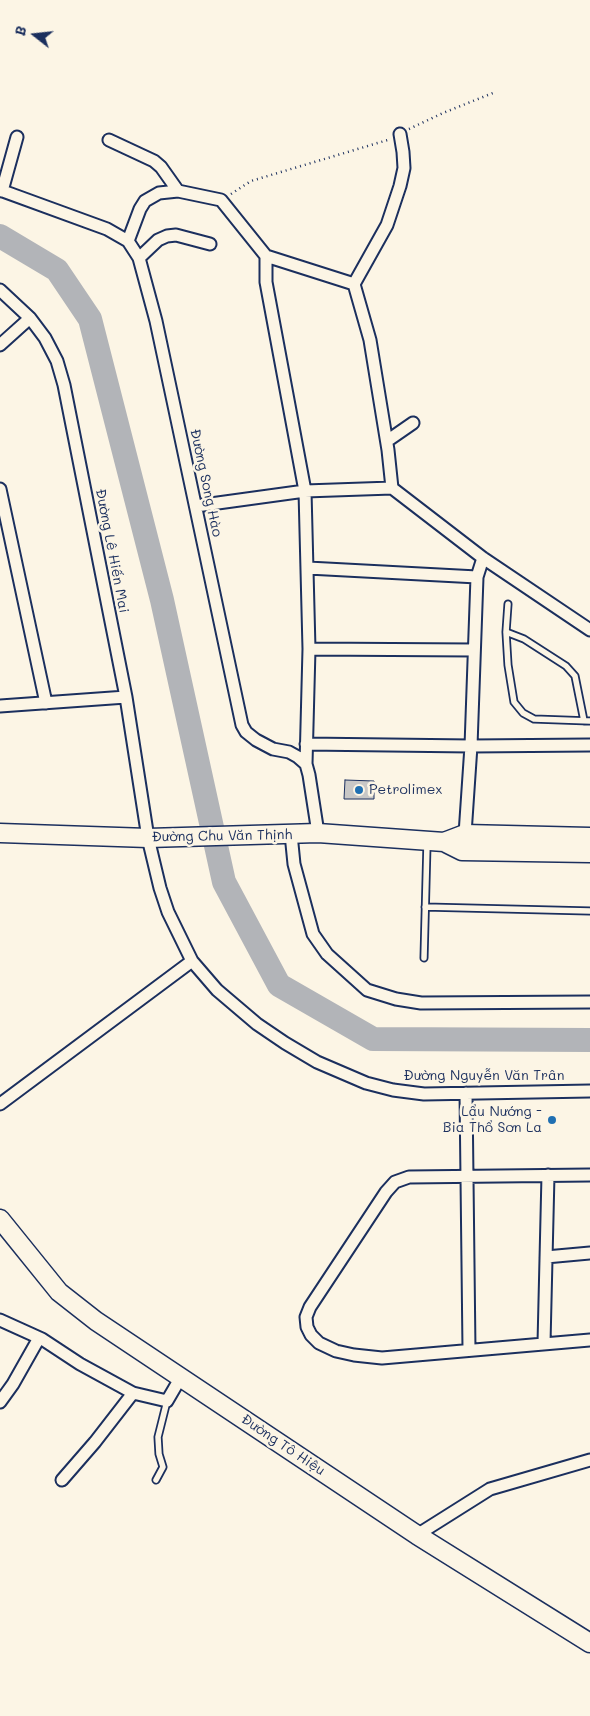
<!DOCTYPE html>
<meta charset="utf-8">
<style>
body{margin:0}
#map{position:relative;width:590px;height:1716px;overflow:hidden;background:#fcf5e5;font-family:Mali,sans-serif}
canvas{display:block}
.north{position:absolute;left:10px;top:10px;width:50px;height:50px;-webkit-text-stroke:4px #fcf5e5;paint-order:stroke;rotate:286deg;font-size:14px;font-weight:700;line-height:20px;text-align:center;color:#1b2f5e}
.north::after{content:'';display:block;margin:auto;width:18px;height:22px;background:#1b2f5e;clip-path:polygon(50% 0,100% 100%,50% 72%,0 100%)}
</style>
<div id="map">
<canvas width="590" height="1716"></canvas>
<div class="north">B</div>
</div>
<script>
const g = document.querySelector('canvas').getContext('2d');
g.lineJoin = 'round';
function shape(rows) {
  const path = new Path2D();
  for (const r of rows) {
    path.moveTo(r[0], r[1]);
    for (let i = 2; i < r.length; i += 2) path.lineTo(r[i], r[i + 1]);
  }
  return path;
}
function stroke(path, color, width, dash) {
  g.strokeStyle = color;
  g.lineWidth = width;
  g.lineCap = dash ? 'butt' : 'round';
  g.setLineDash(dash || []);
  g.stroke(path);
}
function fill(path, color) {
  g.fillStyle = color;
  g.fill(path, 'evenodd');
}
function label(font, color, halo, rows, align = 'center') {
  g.font = font + ' Mali,sans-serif';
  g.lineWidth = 5;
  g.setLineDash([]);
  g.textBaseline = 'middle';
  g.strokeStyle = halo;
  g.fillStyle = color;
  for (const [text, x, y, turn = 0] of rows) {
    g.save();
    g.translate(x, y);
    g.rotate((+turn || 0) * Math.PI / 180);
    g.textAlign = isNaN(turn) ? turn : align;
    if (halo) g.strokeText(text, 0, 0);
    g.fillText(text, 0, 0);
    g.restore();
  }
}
const river = shape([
 [0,236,57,270,90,319,162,600,224,882,279,985,373,1039,590,1040]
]);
const building = shape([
 [345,780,374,781,374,799,344,799,345,780]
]);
const path = shape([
 [409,129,443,113,493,93],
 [231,194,251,181,391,139]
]);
const lane = shape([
 [508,604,506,632,508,665,514,702,523,713,534,719,590,721],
 [506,632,524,639,566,666,575,676,584,721],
 [425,907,590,911],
 [424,958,427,844],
 [156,1480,163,1467,159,1454,158,1437,167,1401]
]);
const street = shape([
 [400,134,403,152,404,168,400,186,387,225,354,284,370,340,388,450,392,488,483,558,590,630],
 [109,140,154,161,161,167,178,191],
 [0,190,107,229,128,241,139,258,156,321,242,725,246,732,256,740,273,749,289,752,298,757,306,764,309,775,318,833],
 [2,191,17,137],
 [128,241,140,209,145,201,159,193,178,191,221,200,266,256],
 [139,258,158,240,167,236,176,235,210,244],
 [0,290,30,318,45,338,57,361,64,385,126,697,148,838,160,888,168,912,192,961,217,990,257,1024,285,1043,317,1062,366,1083,393,1090,424,1094,590,1091],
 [0,345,30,318],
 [387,441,413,423],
 [0,489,46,703],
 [196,506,305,491,392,488],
 [308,568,477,577],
 [309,649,474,650],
 [0,706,126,697],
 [306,744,471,746,590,745],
 [306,764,309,649,305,491,266,282,266,256,354,284],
 [291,834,294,864,313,934,327,954,367,990,396,999,421,1003,590,1002],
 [465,834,471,746,477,577,483,558],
 [466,1093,469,1350],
 [0,1104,192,961],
 [590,1175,409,1177,395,1182,386,1192,310,1307,306,1317,307,1327,311,1335,319,1343,336,1351,354,1355,382,1358,590,1340],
 [546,1257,590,1253],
 [0,1320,42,1339,80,1364,133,1393,167,1401,181,1377],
 [544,1343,548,1175],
 [0,1402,13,1384,39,1338],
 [62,1480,95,1442,133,1393],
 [417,1535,490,1489,590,1460]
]);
const primary = shape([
 [0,833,148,838,318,833,444,842,462,851,590,853],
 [444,842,465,834,590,837],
 [0,1219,59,1292,96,1321,417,1535,590,1643]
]);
const markers = [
 [359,790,5,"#1f6fb2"],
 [552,1120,5,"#1f6fb2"]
];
const streetNames = [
 ["Đường Song Hào",206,483,78],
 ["Đường Lê Hiến Mai",112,551,79],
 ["Đường Chu Văn Thịnh",222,836,-1],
 ["Đường Nguyễn Văn Trân",484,1076],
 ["Đường Tô Hiệu",283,1445,34]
];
const poiNames = [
 ["Petrolimex",369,790],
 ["Lẩu Nướng -",542,1112,"right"],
 ["Bia Thổ Sơn La",542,1128,"right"]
];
stroke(river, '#b2b4b8', 24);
fill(building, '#c8c7c6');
stroke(building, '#1b2f5e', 1);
stroke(lane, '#1b2f5e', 9);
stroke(street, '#1b2f5e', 15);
stroke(primary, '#1b2f5e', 21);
stroke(path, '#1b2f5e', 2.5, [1, 4]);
stroke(lane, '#fcf5e5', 5.5);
stroke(street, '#fcf5e5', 11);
stroke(primary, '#fcf5e5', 18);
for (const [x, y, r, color] of markers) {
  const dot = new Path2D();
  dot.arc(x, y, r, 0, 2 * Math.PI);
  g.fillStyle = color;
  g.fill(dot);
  stroke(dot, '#fcf5e5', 2);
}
label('14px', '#1b2f5e', '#fcf5e5', streetNames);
label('14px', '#1b2f5e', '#fcf5e5', poiNames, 'left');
</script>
